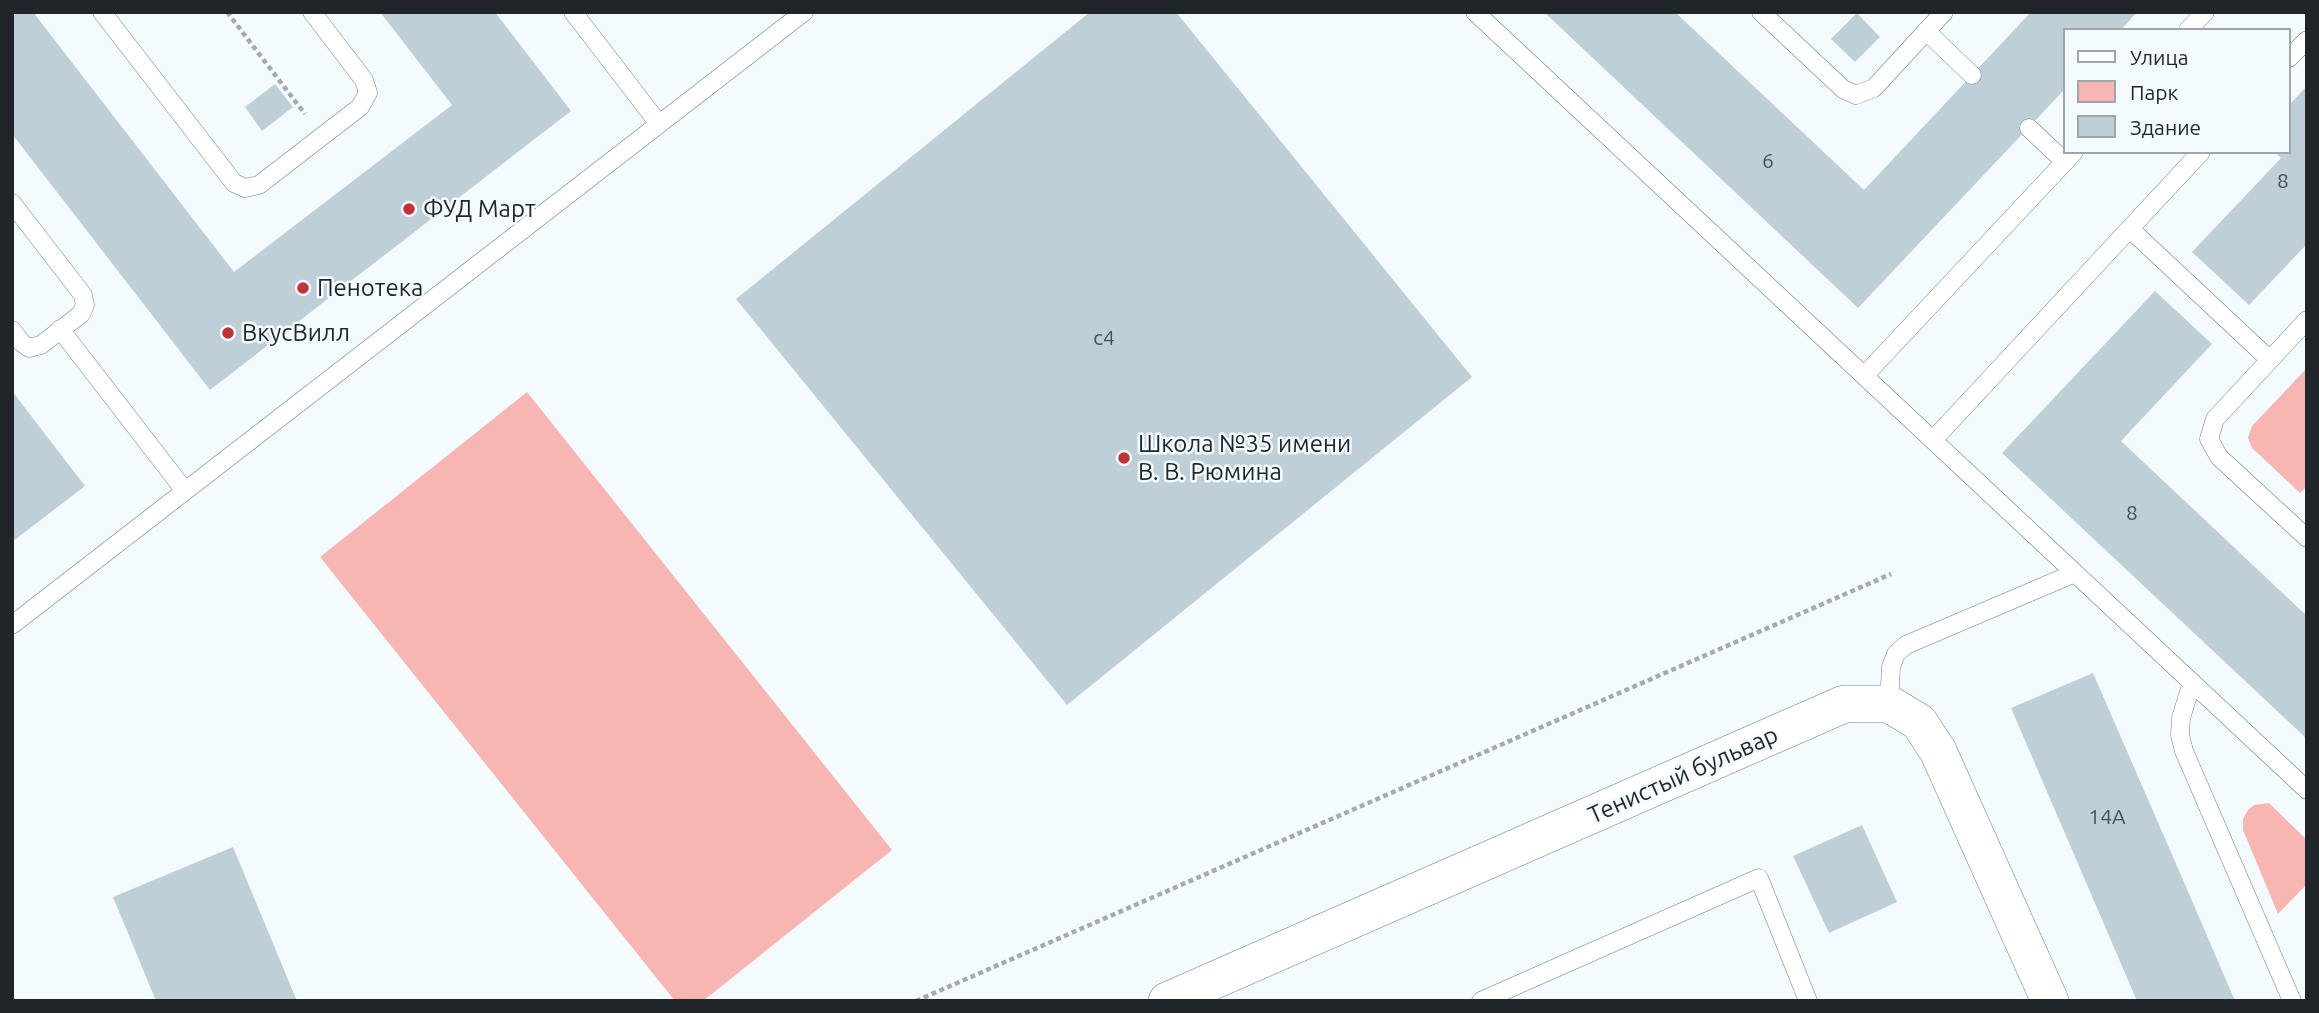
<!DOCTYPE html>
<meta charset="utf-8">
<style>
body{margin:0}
#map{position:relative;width:2319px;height:1013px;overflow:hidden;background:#f4fbfe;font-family:Ubuntu,sans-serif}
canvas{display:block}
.frame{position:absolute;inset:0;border:14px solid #1f2528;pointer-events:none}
.legend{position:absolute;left:2063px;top:28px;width:228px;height:126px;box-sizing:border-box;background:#f4fbfe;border:2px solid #9fa5a8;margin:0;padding:9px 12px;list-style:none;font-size:21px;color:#1f2528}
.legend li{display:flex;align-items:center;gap:14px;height:35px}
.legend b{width:35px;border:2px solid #9fa5a8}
</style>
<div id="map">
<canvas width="2319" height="1013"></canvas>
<div class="frame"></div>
<ul class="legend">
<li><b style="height:9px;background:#fff"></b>Улица</li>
<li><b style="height:19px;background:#f7b6b1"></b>Парк</li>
<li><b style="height:19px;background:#bfcfd8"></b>Здание</li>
</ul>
</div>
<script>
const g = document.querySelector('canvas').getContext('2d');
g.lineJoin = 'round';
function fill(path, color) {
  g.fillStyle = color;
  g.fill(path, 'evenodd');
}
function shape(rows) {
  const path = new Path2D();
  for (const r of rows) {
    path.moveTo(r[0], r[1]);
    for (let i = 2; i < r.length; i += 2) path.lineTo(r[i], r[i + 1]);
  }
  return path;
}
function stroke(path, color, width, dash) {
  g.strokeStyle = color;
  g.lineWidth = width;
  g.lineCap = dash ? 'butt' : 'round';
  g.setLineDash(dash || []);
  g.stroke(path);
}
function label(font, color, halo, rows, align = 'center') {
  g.font = font + ' Ubuntu,sans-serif';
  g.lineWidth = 5;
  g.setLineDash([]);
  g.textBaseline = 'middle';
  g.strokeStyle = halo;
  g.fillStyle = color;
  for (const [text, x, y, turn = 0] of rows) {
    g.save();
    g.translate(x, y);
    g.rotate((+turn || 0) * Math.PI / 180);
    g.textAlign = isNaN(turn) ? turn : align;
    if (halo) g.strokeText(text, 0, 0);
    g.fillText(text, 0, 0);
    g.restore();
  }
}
const green = shape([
 [2307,368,2307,486,2300,493,2252,448,2248,438,2252,426],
 [527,392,892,850,703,1001,675,1001,320,557],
 [2269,803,2307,840,2307,884,2278,914,2243,830,2243,819,2248,810,2254,805]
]);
const building = shape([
 [12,12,33,12,234,272,452,105,380,12,495,12,571,111,210,390,12,134],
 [1090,12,1176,12,1472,377,1067,705,736,299],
 [1544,12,1675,12,1864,190,2031,12,2137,12,2121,30,2065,30,2065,89,1858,308],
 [1857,13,1880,37,1855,62,1831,39],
 [275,84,293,107,262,131,245,107],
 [2307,86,2307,244,2249,305,2192,252,2281,158,2275,152,2289,152,2289,105],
 [2155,291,2212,344,2121,441,2307,616,2307,739,2002,453],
 [12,391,85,486,12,542],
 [2093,673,2187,889,2235,1001,2137,1001,2011,708],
 [1862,825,1897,902,1829,933,1793,856],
 [233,847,297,1001,156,1001,113,897]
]);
const path = shape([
 [227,12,305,114],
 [916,1001,1891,574]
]);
const service = shape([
 [102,12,234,183,245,188,259,185,360,107,368,93,364,80,312,12],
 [573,12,659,124],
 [1475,12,2307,790],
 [1761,12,1843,89,1856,95,1874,88,1944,12],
 [2188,30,2205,12],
 [1926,31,1972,75],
 [2289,58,2307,40],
 [2029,128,2065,162],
 [12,203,83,295,85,305,81,314,41,345,29,348,22,343,12,330],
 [2130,229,2270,360],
 [2307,320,2215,419,2209,439,2219,457,2307,538],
 [60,329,185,491],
 [1864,376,2074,152],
 [1933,440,2201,152],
 [12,625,804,12],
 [2192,682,2181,718,2180,735,2184,751,2292,1001],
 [1889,704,1891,667,1896,654,1906,645,2075,573],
 [1481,1001,1759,878,1808,1001]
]);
const minor = shape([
 [1167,1001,1844,704,1889,704,1919,722,1938,751,2050,1001]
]);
const markers = [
 [409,209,7,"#c23237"],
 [303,288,7,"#c23237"],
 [228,333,7,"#c23237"],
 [1124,458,7,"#c23237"]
];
const numberNames = [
 ["6",1768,161],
 ["8",2283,181],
 ["с4",1104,338],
 ["8",2132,513],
 ["14А",2107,817]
];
const poiNames = [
 ["ФУД Март",423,209],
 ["Пенотека",317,288],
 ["ВкусВилл",242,333],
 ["Школа №35 имени",1138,444],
 ["В. В. Рюмина",1138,472]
];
const streetNames = [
 ["Тенистый бульвар",1683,775,-24]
];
fill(green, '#f7b6b1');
fill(building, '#bfcfd8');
stroke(service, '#6e7d85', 19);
stroke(minor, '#6e7d85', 38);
stroke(path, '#a4aaad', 4.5, [5, 3.5]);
stroke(service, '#fff', 18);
stroke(minor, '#fff', 37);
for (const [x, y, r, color] of markers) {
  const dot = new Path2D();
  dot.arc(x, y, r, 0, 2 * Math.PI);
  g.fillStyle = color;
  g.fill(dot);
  stroke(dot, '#f4fbfe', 2.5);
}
label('21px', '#475054', null, numberNames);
label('24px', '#1f2528', '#f4fbfe', poiNames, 'left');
label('24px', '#1f2528', '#f4fbfe', streetNames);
</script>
